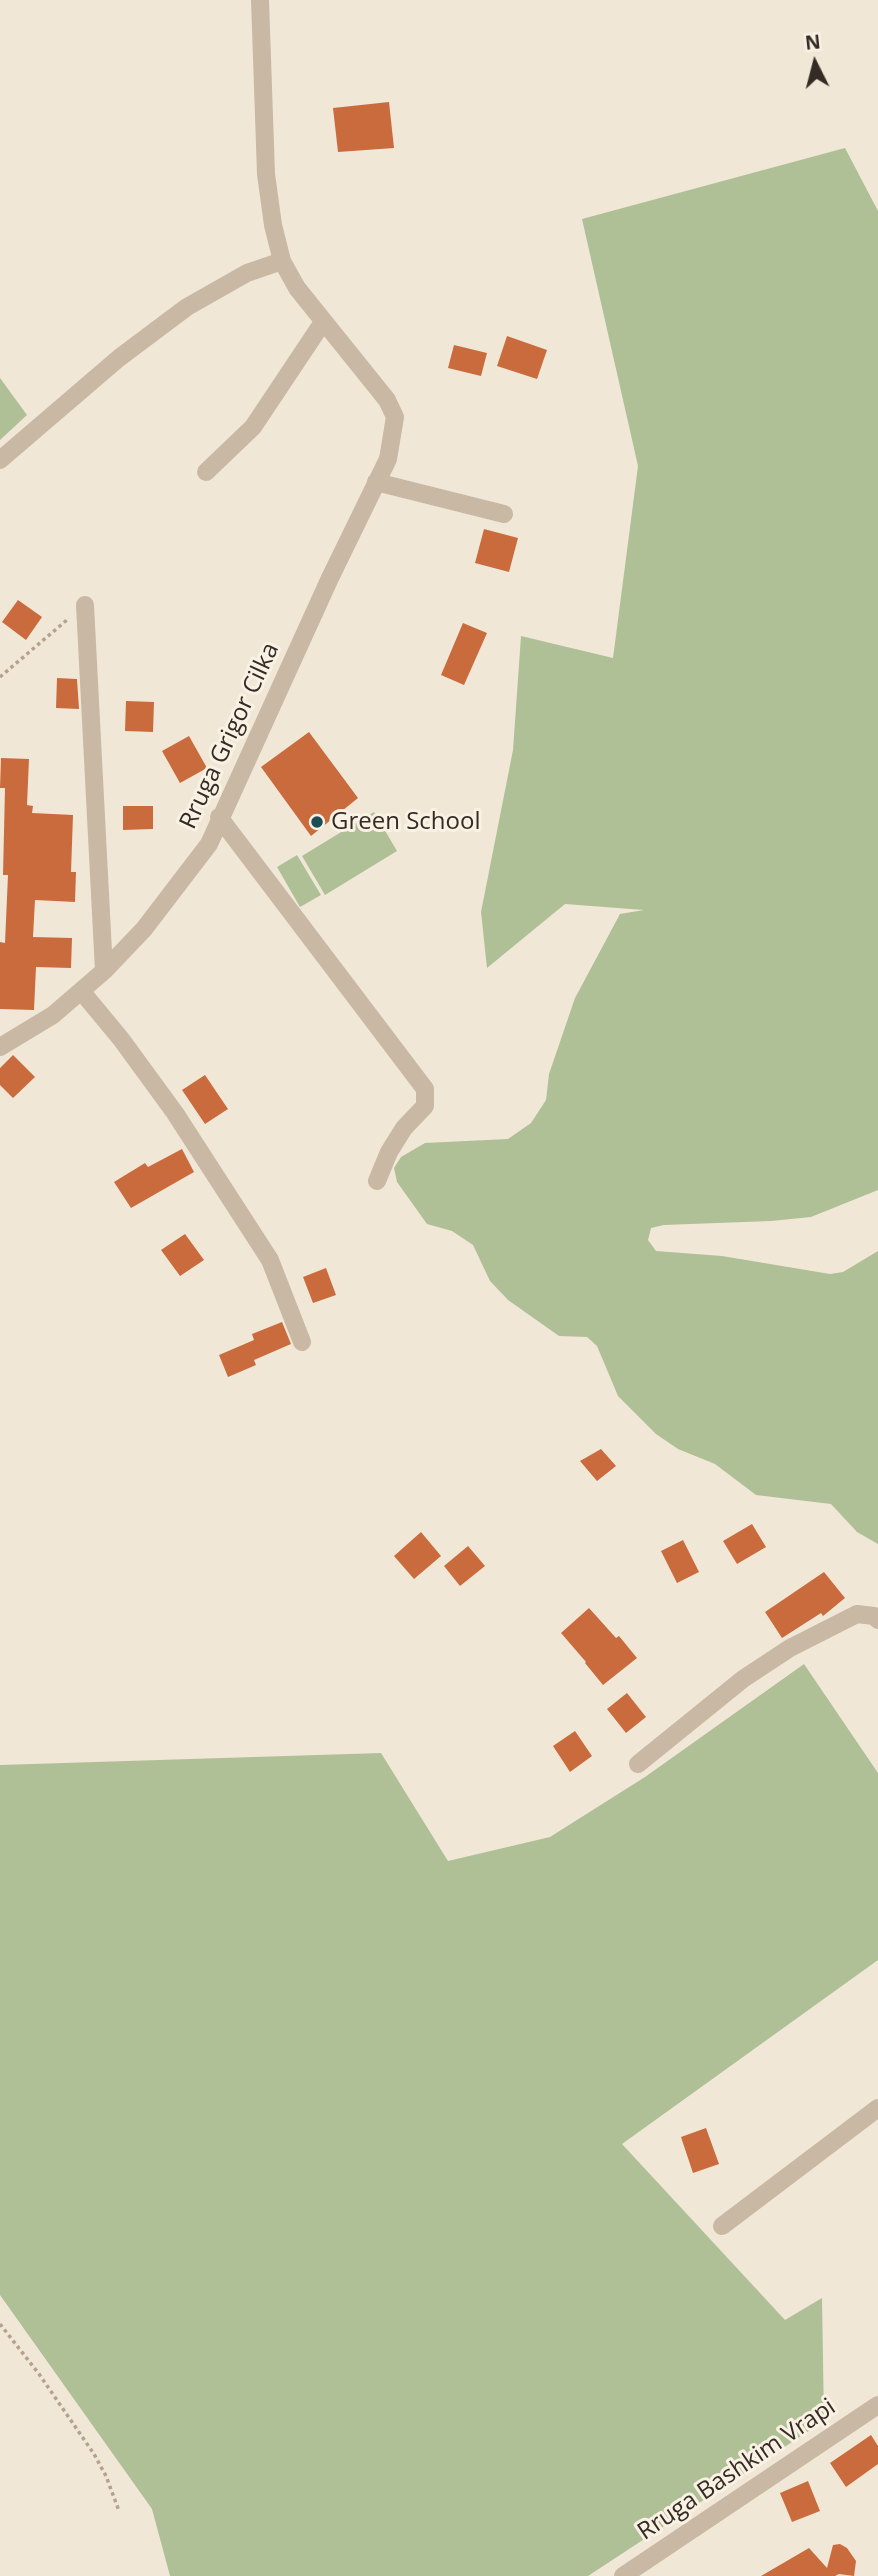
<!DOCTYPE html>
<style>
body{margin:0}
#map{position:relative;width:878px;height:2576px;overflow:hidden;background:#f1e7d7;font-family:"Open Sans",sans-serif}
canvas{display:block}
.north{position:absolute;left:780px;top:28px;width:70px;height:70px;-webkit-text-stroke:5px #f9f1e3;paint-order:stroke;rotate:354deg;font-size:19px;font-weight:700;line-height:28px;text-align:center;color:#342b25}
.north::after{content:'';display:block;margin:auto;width:24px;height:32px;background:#342b25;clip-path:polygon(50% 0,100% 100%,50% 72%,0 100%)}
</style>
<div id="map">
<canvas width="878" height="2576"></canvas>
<div class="north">N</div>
</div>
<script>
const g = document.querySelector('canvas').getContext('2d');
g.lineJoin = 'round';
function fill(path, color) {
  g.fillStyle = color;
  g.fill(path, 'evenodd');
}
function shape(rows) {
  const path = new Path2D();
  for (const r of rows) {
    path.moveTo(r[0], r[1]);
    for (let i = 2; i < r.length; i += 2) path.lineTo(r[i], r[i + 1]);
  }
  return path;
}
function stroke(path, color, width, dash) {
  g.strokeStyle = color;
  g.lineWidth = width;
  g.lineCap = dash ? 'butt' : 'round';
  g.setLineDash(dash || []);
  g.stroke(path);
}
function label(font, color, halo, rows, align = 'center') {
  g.font = font + ' "Open Sans",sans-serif';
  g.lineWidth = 6;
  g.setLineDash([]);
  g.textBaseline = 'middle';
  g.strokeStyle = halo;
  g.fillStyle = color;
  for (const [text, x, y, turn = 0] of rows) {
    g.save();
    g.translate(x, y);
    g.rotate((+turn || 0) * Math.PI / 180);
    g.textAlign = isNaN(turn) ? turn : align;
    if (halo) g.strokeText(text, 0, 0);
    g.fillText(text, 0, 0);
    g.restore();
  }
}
const green = shape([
 [845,148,878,211,878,1190,811,1217,771,1221,664,1225,651,1228,648,1240,656,1251,722,1256,830,1274,843,1272,878,1251,878,1544,857,1532,831,1504,756,1495,715,1464,678,1449,656,1434,618,1396,597,1346,587,1337,559,1336,508,1300,490,1281,473,1245,452,1231,427,1224,397,1182,394,1168,401,1157,425,1143,508,1139,531,1123,546,1100,549,1074,575,998,620,914,644,910,565,904,487,968,481,912,513,750,521,636,613,658,638,466,582,219],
 [0,378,27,415,0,440],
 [374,812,397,851,325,895,302,856],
 [297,855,321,895,300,907,277,867],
 [804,1664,878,1773,878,1960,622,2144,785,2320,822,2298,824,2421,588,2576,170,2576,152,2509,0,2295,0,1765,381,1753,448,1861,550,1837,645,1777]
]);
const building = shape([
 [389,102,394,148,338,152,333,108],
 [507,336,547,350,537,379,497,366],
 [454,345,487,353,481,376,448,368],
 [484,529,518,538,509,572,475,563],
 [18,600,42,617,26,640,2,622],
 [463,623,487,633,464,685,441,675],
 [57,678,77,679,79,709,56,708],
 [126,701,154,702,153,732,125,731],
 [309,732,358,798,311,836,261,767],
 [189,736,207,768,180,783,162,751],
 [1,758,29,759,27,805,33,806,32,813,73,815,71,872,76,872,75,902,35,900,33,937,72,938,71,968,36,967,34,1010,0,1009,0,942,5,943,8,875,3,875,5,788,0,788],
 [123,806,153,806,153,829,123,830],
 [13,1055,35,1077,13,1098,0,1085,0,1068],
 [205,1075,228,1109,205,1124,182,1090],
 [182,1149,194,1172,131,1208,114,1182,145,1163,148,1167],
 [185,1234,204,1260,180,1276,161,1250],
 [326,1268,336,1295,313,1303,303,1277],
 [282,1322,291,1344,254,1360,256,1365,228,1377,219,1355,254,1340,252,1334],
 [601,1449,616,1466,597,1481,580,1461],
 [752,1524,766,1547,737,1564,723,1541],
 [421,1532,441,1556,414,1579,394,1556],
 [683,1540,699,1572,677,1583,661,1551],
 [468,1546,485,1566,460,1586,444,1566],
 [824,1572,845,1598,823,1616,821,1613,782,1638,765,1612],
 [589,1608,616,1638,619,1636,637,1658,603,1685,585,1663,586,1662,561,1633],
 [627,1693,646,1717,626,1733,607,1709],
 [575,1731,592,1756,570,1772,553,1746],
 [706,2128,719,2164,693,2173,681,2137],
 [871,2435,878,2446,878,2464,846,2487,830,2463],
 [808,2481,820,2511,792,2522,780,2493],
 [840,2544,847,2548,856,2561,854,2576,839,2574,835,2576,761,2576,809,2548,827,2568,833,2545]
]);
const path = shape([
 [0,677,68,619],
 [0,2324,39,2374,94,2454,106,2476,119,2511]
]);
const minor = shape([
 [0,460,119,358,187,307,247,273,282,261],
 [206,472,253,427,323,322],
 [376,482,504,514],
 [85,605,104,971],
 [219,817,425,1089,425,1106,404,1128,389,1152,377,1181],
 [82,992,121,1039,175,1113,270,1260,302,1342],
 [0,1047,53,1015,104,971,144,929,209,844,330,578,388,459,395,417,387,400,297,288,282,261,273,225,266,174,260,0],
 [638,1764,743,1679,790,1648,857,1614,874,1616,878,1620],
 [722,2226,878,2108],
 [623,2576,878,2405]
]);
const markers = [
 [317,822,7,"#1a4d56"]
];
const streetNames = [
 ["Rruga Grigor Cilka",230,736,-65],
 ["Rruga Bashkim Vrapi",737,2470,-34]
];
const poiNames = [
 ["Green School",331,822]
];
fill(green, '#afc097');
fill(building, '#ca6b3d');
stroke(path, '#b5a28d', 3.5, [3.5, 3.5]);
stroke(minor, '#c9b8a3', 18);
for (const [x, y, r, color] of markers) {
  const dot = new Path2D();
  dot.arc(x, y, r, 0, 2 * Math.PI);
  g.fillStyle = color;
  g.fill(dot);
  stroke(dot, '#f9f1e3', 2.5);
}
label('24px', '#342b25', '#f9f1e3', streetNames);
label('24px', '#342b25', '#f9f1e3', poiNames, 'left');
</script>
